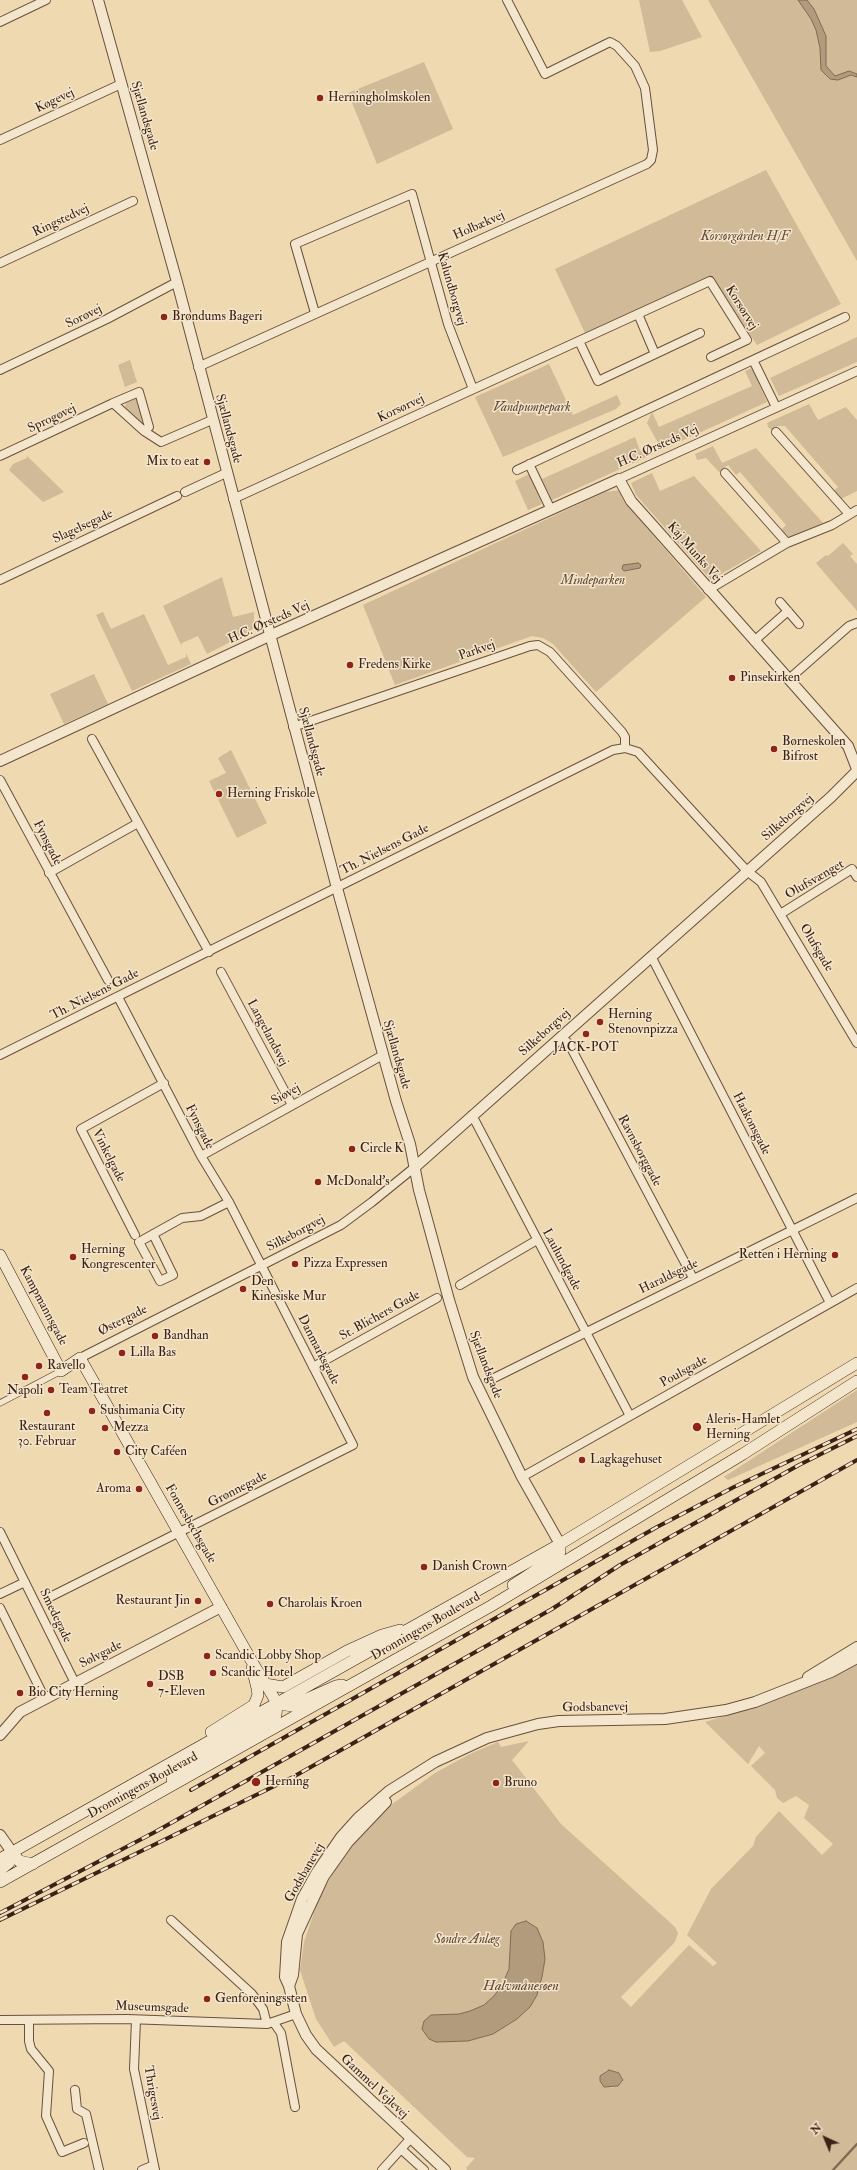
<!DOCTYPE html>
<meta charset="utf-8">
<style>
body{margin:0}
#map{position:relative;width:857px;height:2170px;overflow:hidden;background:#eed9b1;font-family:"IM FELL Double Pica",serif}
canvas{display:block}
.north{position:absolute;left:805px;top:2118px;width:40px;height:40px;-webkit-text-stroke:3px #f4e6cc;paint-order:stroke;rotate:316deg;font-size:11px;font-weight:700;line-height:16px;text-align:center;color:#3c2216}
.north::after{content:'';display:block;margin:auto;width:14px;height:18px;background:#3c2216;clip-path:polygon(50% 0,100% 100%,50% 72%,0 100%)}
</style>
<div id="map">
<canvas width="857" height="2170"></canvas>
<div class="north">N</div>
</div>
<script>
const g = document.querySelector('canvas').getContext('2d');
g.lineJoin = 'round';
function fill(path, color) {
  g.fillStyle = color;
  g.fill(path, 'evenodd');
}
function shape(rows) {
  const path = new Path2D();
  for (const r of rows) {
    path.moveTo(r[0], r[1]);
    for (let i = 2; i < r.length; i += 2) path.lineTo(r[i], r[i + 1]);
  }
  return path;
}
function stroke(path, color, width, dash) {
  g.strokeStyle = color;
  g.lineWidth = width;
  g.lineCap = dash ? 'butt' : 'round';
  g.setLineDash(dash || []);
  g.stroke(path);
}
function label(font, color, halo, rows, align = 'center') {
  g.font = font + ' "IM FELL Double Pica",serif';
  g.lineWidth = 3;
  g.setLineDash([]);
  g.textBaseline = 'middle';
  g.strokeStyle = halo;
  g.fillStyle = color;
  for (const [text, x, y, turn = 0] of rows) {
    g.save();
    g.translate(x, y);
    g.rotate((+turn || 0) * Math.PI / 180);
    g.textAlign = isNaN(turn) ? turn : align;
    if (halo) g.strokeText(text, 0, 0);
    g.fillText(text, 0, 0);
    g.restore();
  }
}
const green = shape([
 [639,0,682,0,702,37,660,51,650,52],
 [708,0,857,0,857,261],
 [424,62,453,129,377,164,348,93],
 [766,170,841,304,757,345,711,276,586,335,555,269],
 [857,337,857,362,779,396,770,378],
 [130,360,137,382,125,387,118,365],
 [549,364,573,415,617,395,621,404,616,409,503,457,475,397],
 [752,368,767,402,655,453,652,446,658,443,647,423,652,412,659,427,752,386,745,371],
 [136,397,143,421,141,424,125,410,126,400],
 [809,404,818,420,846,407,857,420,857,491,839,500,832,492,838,487,785,426,778,426,772,430,768,427,767,423],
 [635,437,640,451,650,447,653,454,552,500,542,479],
 [713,446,722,463,756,448,823,523,789,537,781,530,786,525,740,472,736,475,728,465,719,472,706,458,697,460,695,454],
 [26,454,27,456,64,492,43,502,9,470,13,464,27,458],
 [652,473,660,491,694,476,761,551,711,580,636,495,631,483],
 [529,474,542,504,528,510,515,481],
 [620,490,629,507,706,597,596,692,553,644,543,638,532,636,395,685,363,605,605,492],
 [843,543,853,554,850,556,857,564,857,611,816,563,826,555,828,556],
 [222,577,233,617,254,612,254,628,242,636,207,654,198,636,182,643,181,645,163,606],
 [103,612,111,629,144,614,168,665,186,657,186,653,191,664,132,691,96,615],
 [94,674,108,704,64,724,50,694],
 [231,750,267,823,237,838,209,781,226,773,218,758],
 [857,1390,857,1422,728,1480,724,1477],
 [857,1661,857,2170,467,2170,466,2168,475,2158,467,2157,344,2041,334,2047,316,2019,300,1970,304,1942,318,1901,337,1865,361,1835,388,1807,435,1773,470,1754,498,1742,501,1747,529,1741,512,1760,561,1824,675,1927,678,1933,675,1942,621,1997,631,2007,689,1945,713,1966,717,1963,687,1935,711,1889,753,1846,756,1837,779,1811,822,1855,833,1844,804,1818,809,1805,796,1796,783,1803,777,1798,775,1790,751,1766,765,1753,759,1746,748,1764,705,1722,750,1709],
 [609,2070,619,2073,623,2081,618,2086,611,2088,605,2071]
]);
const water = shape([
 [798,0,807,0,814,9,826,36,826,66,835,76,849,71,857,74,857,77,851,75,838,80,830,79,821,70,820,48,816,30,811,19,798,0],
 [638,563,641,565,640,568,624,571,622,569,623,565,638,563],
 [526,1921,537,1928,543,1942,545,1959,542,1977,537,1995,530,2007,517,2019,493,2034,468,2041,436,2042,429,2039,422,2029,424,2021,431,2015,459,2014,470,2011,484,2005,494,1996,503,1983,509,1969,511,1931,516,1924,526,1921],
 [609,2070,619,2073,621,2077,623,2080,618,2086,604,2087,600,2081,600,2076,609,2070]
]);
const stream = shape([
 [833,2170,857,2144]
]);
const pedestrian = shape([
 [0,1403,61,1371]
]);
const minor = shape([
 [0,22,46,0],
 [0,140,121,84],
 [0,263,133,201],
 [315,313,295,244,412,194,448,324,473,389],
 [638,314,655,354],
 [579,341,598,381,700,333],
 [753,360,776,407],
 [198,367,647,164,651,160,653,150,645,88,635,66,617,46,610,42,545,74,507,0],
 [0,370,107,319,177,282],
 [113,403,139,392,149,427,144,431],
 [776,432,849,514],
 [0,456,113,403,144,431,161,442,212,420],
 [529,464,551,510],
 [517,470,845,317],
 [725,473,787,543],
 [619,479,857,371],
 [185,492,226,473],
 [233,499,710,281,747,340,711,357],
 [0,580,177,496],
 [708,590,787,543,832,525,857,510],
 [780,602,799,624],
 [754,641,788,611],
 [789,679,849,626,857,623],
 [293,727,530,646,538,645,550,652,622,732,625,737,625,748],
 [92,739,209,952],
 [0,780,108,980],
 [49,873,138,823],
 [782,913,852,869,857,877],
 [651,956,830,1303],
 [221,972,292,1105],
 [561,1036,569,1044,693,1278],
 [0,1055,613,750,625,748,638,752,747,871,761,882,857,1043],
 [472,1115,630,1416],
 [201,1156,383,1055],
 [153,1234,173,1275,160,1281,139,1242,182,1218,201,1216,229,1202],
 [135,1235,81,1129,164,1083],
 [460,1285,537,1240],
 [80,1358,341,1225,372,1202,415,1167],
 [313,1367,437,1298],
 [492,1379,857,1198],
 [522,1477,857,1288],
 [0,1532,75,1683],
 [0,1594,25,1582],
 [48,1598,353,1445,229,1202,201,1156,118,997],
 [0,1608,45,1699],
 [171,1920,252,1994,263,2009,267,2024],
 [0,2020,127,2019,267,2024,296,2014],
 [29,2020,29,2041,31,2049,49,2071,46,2116,62,2152,84,2143],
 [136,2020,134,2069,155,2170],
 [274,2023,281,2033,295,2107],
 [75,2090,77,2109,86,2114,99,2170],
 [401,2149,424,2170],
 [142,2170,154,2165],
 [382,2170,411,2138]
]);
const tertiary = shape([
 [98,0,177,282,337,888,396,1101,410,1144,419,1190,449,1300,473,1377,522,1477,560,1544],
 [0,761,269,636,619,479,631,501,656,529,848,746,857,769],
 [415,1167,831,797,857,771],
 [808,1677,857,1647],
 [0,1735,20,1712,221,1607],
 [0,1835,12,1852],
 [289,1986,293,1975,297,1934,324,1876,348,1842,386,1802],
 [445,2170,316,2049,306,2035,296,2014,289,1986,285,1977,287,1942,302,1899,317,1872,341,1837,358,1818,389,1791,435,1762,487,1738,538,1724,559,1721,665,1719,726,1710,755,1702,831,1672,857,1658]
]);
const secondary = shape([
 [0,1255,61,1371,80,1358,251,1660,277,1703],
 [513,1585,553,1559,560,1552,560,1544],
 [265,1684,283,1687,347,1651,382,1635,400,1630],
 [277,1703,291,1706,336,1686,342,1685],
 [211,1732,254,1705,258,1695,257,1688,252,1668],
 [172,1779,193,1763,276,1715,277,1703],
 [12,1852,19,1861,33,1864],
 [0,1859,560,1544,857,1363],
 [0,1870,9,1863,12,1852],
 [0,1882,491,1606,743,1454,857,1381]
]);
const rail = shape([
 [191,1790,657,1527,734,1487,857,1429],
 [0,1913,155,1832,552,1609,620,1565,799,1465,857,1436],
 [0,1920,293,1777,857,1460]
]);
const markers = [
 [320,98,4,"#8f2418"],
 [164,317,4,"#8f2418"],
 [207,462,4,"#8f2418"],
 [350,665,4,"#8f2418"],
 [732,678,4,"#8f2418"],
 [774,749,4,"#8f2418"],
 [219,794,4,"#8f2418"],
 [600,1022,4,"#8f2418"],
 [586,1034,4,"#8f2418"],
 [352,1149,4,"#8f2418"],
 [318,1182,4,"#8f2418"],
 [835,1255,4,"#8f2418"],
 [73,1257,4,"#8f2418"],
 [295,1264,4,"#8f2418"],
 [243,1289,4,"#8f2418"],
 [155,1336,4,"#8f2418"],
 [122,1353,4,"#8f2418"],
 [39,1366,4,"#8f2418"],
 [25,1377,4,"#8f2418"],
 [51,1390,4,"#8f2418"],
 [92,1411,4,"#8f2418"],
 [47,1413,4,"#8f2418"],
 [697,1427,5,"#8f2418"],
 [105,1428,4,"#8f2418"],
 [117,1452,4,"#8f2418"],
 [582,1460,4,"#8f2418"],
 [139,1489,4,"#8f2418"],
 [424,1567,4,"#8f2418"],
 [198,1601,4,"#8f2418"],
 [270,1604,4,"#8f2418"],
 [207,1656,4,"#8f2418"],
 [213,1673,4,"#8f2418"],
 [150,1684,4,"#8f2418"],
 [20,1693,4,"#8f2418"],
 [256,1782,5,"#8f2418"],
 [496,1783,4,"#8f2418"],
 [207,1999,4,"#8f2418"]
];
const poiNames = [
 ["Herningholmskolen",328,98],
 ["Brøndums Bageri",172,317],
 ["Mix to eat",199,462,"right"],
 ["Fredens Kirke",358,665],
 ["Pinsekirken",740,678],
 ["Børneskolen",782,742],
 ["Bifrost",782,757],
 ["Herning Friskole",227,794],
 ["Herning",608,1015],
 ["Stenovnpizza",608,1030],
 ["JACK-POT",586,1048,"center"],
 ["Circle K",360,1149],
 ["McDonald's",326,1182],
 ["Herning",81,1250],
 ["Kongrescenter",81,1265],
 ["Retten i Herning",827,1255,"right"],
 ["Pizza Expressen",303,1264],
 ["Den",251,1282],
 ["Kinesiske Mur",251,1297],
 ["Bandhan",163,1336],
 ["Lilla Bas",130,1353],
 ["Ravello",47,1366],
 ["Team Teatret",59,1390],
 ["Napoli",25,1391,"center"],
 ["Sushimania City",100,1411],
 ["Aleris-Hamlet",706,1420],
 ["Herning",706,1435],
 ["Restaurant",47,1427,"center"],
 ["30. Februar",47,1442,"center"],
 ["Mezza",113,1428],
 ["City Caféen",125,1452],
 ["Lagkagehuset",590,1460],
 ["Aroma",131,1489,"right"],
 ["Danish Crown",432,1567],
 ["Restaurant Jin",190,1601,"right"],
 ["Charolais Kroen",278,1604],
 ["Scandic Lobby Shop",215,1656],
 ["Scandic Hotel",221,1673],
 ["DSB",158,1677],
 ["7-Eleven",158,1692],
 ["Bio City Herning",28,1693],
 ["Herning",265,1782],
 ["Bruno",504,1783],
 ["Genforeningssten",215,1999]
];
const streetNames = [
 ["Køgevej",55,101,-25],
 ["Sjællandsgade",144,116,74],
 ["Ringstedvej",61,221,-25],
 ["Holbækvej",479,226,-24],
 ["Kalundborgvej",451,289,74],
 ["Korsørvej",741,308,58],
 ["Sorøvej",84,317,-26],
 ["Korsørvej",401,409,-25],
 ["Sprogøvej",52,419,-25],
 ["Sjællandsgade",228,429,75],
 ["H.C. Ørsteds Vej",658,447,-24],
 ["Slagelsegade",83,527,-25],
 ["Kaj Munks Vej",694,553,49],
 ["H.C. Ørsteds Vej",269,623,-24],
 ["Parkvej",477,651,-19],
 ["Sjællandsgade",311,742,75],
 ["Silkeborgvej",788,818,-41],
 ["Fynsgade",47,843,63],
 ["Th. Nielsens Gade",385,850,-27],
 ["Olufsvænget",815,880,-30],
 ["Olufsgade",816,948,59],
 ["Th. Nielsens Gade",95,995,-27],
 ["Langelandsvej",267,1033,62],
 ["Silkeborgvej",545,1033,-42],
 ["Sjællandsgade",396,1055,74],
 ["Siøvej",286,1095,-29],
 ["Haakonsgade",751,1124,63],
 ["Fynsgade",199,1127,63],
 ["Ravnsborggade",639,1151,62],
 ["Vinkelgade",108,1156,63],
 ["Silkeborgvej",296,1234,-28],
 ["Laulundgade",561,1260,62],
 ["Haraldsgade",669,1277,-26],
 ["Kampmannsgade",43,1306,62],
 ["St. Blichers Gade",380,1316,-29],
 ["Østergade",123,1321,-27],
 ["Danmarksgade",318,1350,63],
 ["Sjællandsgade",485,1365,69],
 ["Poulsgade",684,1372,-29],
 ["Grønnegade",238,1490,-27],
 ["Fonnesbechsgade",190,1524,60],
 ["Smedegade",55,1616,64],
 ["Dronningens Boulevard",426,1627,-30],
 ["Sølvgade",101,1655,-27],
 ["Godsbanevej",595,1708,-1],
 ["Dronningens Boulevard",143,1786,-29],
 ["Godsbanevej",305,1873,-60],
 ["Museumsgade",152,2008,2],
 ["Gammel Vejlevej",374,2087,43],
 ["Thrigesvej",152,2093,80]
];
const parkNames = [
 ["Korsørgården H/F",745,237],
 ["Vandpumpepark",532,408],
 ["Mindeparken",593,581],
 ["Søndre Anlæg",467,1940]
];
const waterNames = [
 ["Halvmånesøen",521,1987]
];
fill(green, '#d0ba97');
fill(water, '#b19b7c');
stroke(water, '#826b53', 1);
stroke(stream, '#826b53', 2.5);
stroke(pedestrian, '#68503d', 7);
stroke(minor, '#68503d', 10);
stroke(tertiary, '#68503d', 12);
stroke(secondary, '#3c2216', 12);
stroke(pedestrian, '#f4e6cc', 5.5);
stroke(minor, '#f4e6cc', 8);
stroke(tertiary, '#f4e6cc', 10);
stroke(secondary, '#f4e6cc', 11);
stroke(rail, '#3c2216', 4);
stroke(rail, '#f4e6cc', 2.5, [8]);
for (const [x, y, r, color] of markers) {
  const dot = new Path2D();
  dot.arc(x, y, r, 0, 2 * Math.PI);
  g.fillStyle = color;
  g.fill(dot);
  stroke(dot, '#f4e6cc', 1.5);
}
label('13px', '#3c2216', '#f4e6cc', poiNames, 'left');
label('13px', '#3c2216', '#f4e6cc', streetNames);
label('italic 13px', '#614836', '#f4e6cc', parkNames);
label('italic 14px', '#5f4635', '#f4e6cc', waterNames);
</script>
